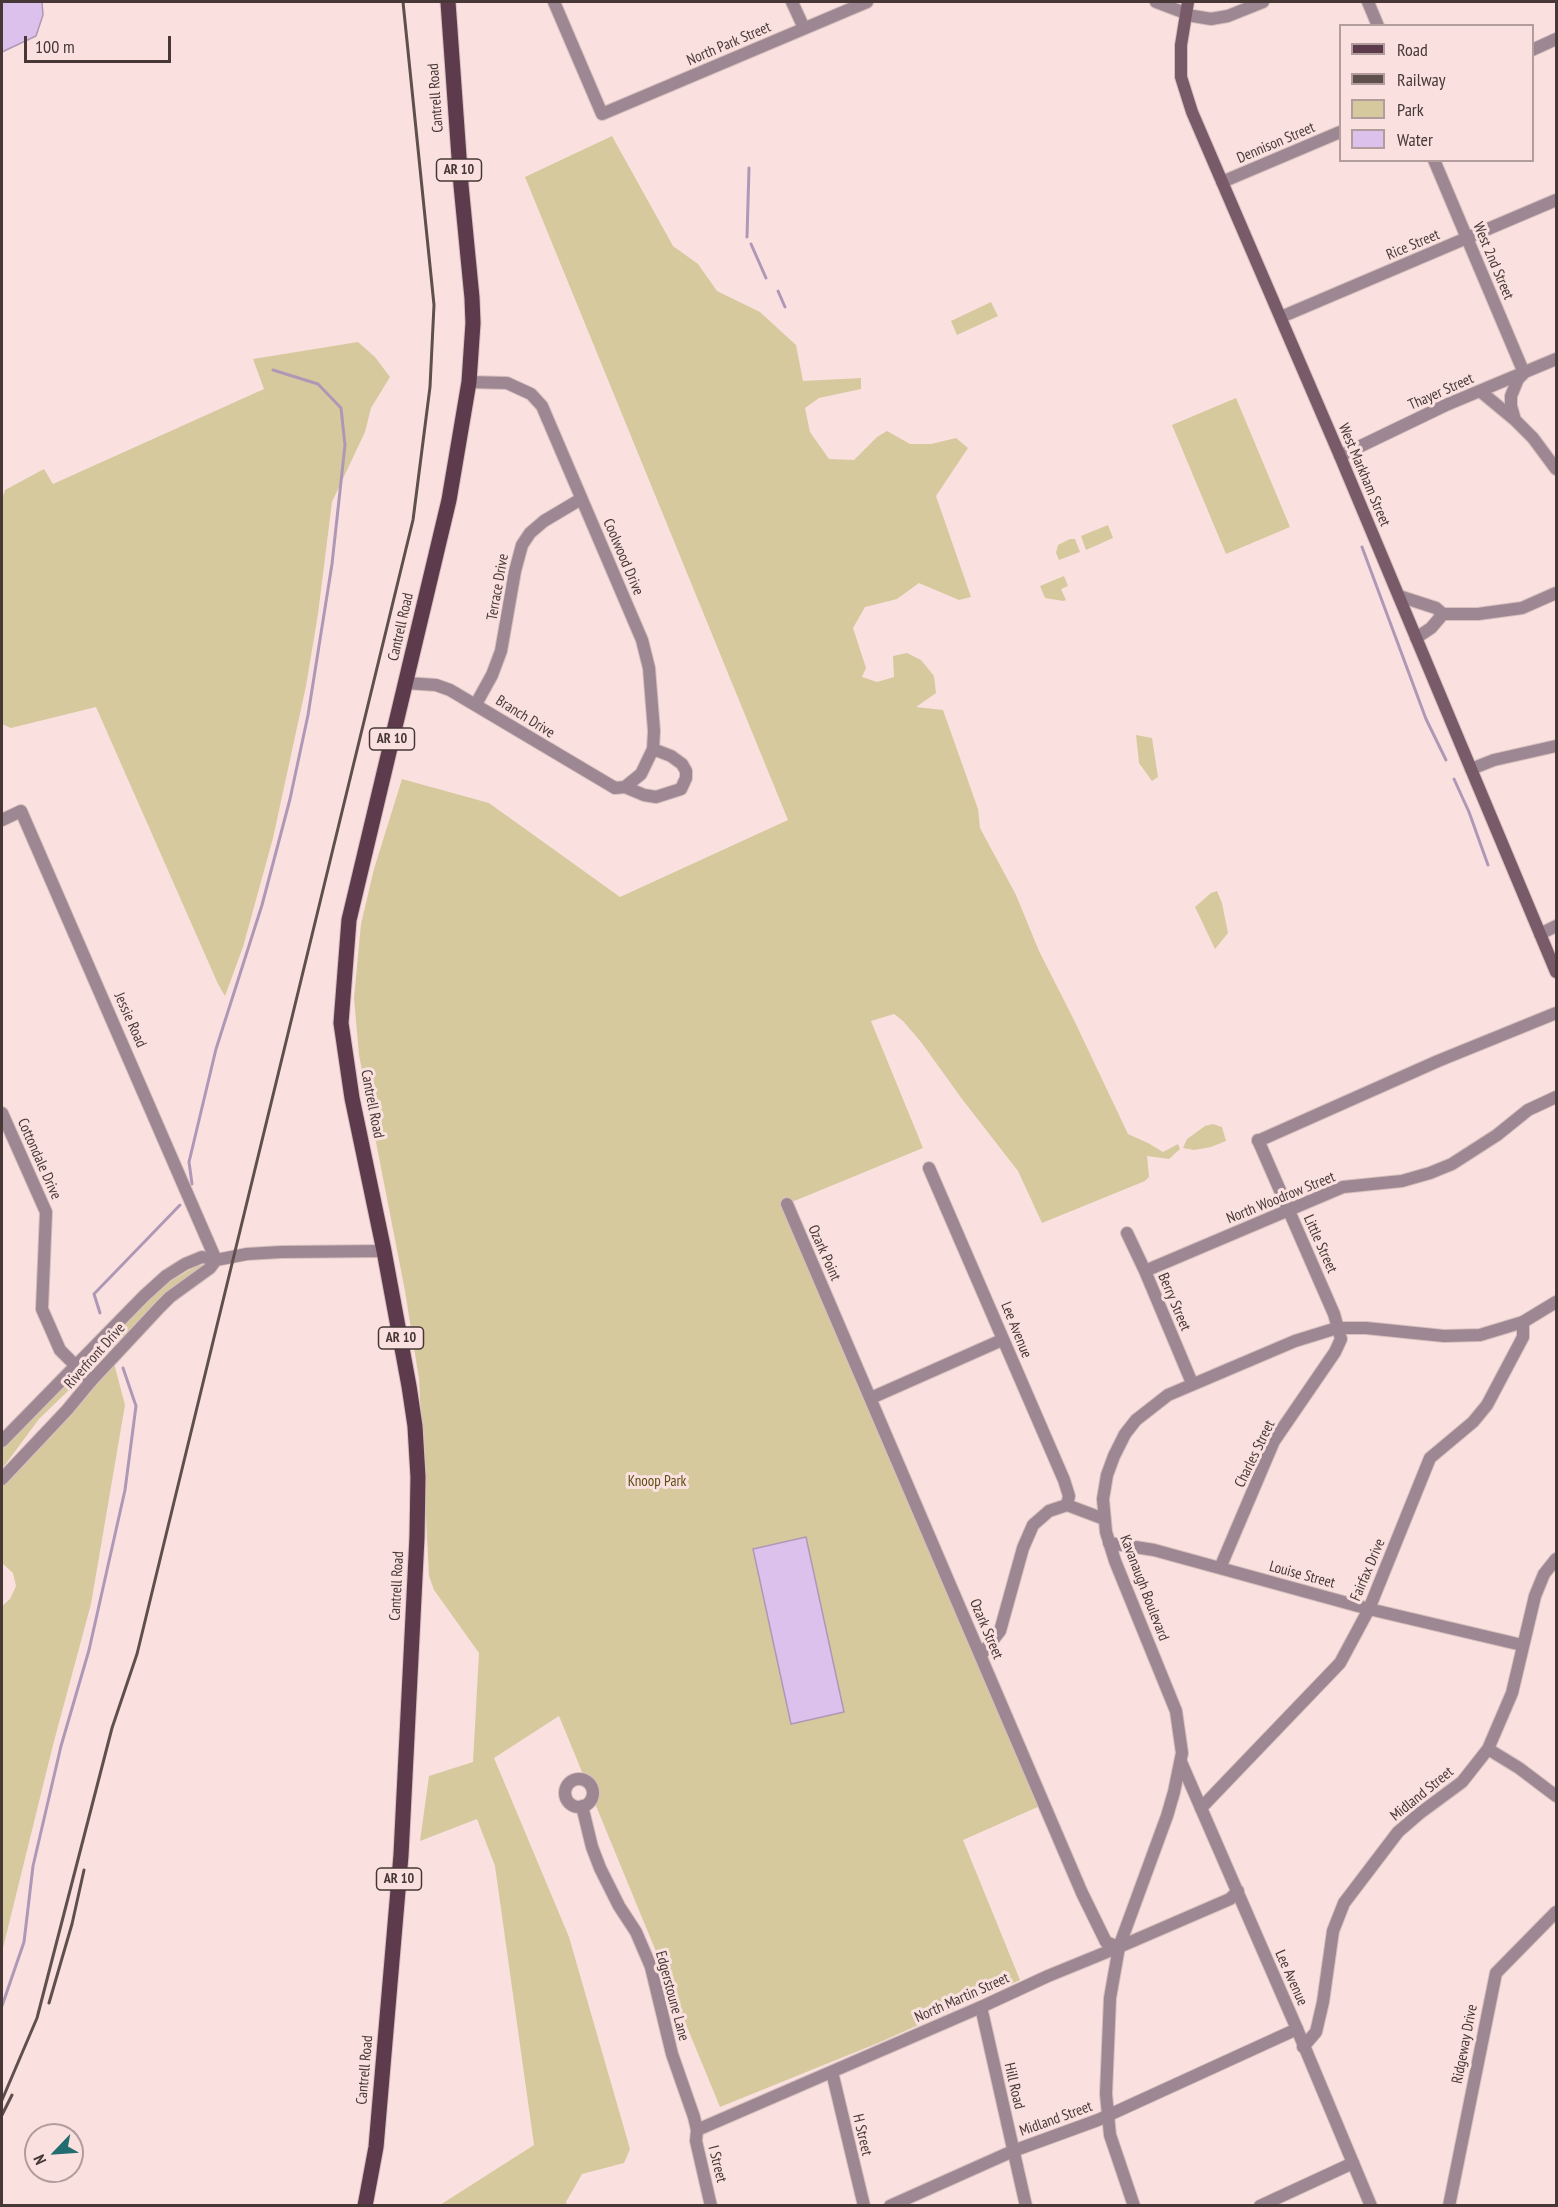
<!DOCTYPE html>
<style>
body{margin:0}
#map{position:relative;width:1558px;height:2207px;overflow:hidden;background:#fae1df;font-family:"PT Sans Narrow",sans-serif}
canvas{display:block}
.frame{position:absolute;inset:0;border:3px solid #473837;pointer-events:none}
.legend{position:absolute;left:1339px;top:24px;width:195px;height:138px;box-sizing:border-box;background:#fae1df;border:2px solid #b29d9c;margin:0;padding:8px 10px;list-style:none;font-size:18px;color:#473837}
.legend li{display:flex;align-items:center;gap:12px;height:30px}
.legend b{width:30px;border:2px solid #b29d9c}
.north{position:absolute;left:24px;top:2123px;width:60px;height:60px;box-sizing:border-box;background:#fae1df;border:2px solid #b29d9c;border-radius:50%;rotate:245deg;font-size:16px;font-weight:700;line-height:24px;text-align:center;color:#473837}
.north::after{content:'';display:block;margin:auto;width:21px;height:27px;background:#216d6f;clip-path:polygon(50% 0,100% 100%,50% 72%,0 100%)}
.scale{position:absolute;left:24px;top:36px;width:147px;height:27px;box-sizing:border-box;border:3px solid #473837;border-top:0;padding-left:8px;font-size:18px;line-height:21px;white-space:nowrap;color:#473837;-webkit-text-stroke:4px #fae1df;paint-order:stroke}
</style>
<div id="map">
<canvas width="1558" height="2207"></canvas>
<div class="frame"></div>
<ul class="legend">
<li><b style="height:8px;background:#5d3a4c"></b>Road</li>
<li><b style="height:8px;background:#5f4f4d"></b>Railway</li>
<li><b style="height:16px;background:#d6c99e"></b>Park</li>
<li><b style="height:16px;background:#dcc1ed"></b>Water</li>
</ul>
<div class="north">N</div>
<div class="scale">100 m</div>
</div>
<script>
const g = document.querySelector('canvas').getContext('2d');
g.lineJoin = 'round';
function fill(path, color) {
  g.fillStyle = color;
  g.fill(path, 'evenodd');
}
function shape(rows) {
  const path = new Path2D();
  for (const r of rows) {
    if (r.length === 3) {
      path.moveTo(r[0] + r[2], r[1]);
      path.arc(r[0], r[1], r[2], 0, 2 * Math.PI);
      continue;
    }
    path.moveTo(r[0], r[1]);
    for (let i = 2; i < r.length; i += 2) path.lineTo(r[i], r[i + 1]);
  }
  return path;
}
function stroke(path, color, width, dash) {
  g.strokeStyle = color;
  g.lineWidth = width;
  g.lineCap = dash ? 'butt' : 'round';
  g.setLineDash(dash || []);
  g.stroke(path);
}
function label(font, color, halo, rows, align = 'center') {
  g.font = font + ' "PT Sans Narrow",sans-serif';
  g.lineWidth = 6;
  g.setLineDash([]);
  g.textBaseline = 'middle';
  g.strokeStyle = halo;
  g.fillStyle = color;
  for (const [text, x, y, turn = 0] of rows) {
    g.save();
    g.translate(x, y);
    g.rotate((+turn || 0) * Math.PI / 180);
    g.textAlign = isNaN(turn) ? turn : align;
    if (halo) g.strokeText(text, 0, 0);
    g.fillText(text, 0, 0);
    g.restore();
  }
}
const green = shape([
 [612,136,673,246,698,264,717,291,760,312,796,345,803,381,861,378,861,389,819,398,805,408,810,432,829,459,854,460,877,437,887,431,910,444,931,444,956,438,968,448,936,496,971,597,959,600,919,583,897,599,865,607,853,628,866,668,862,677,877,682,894,677,893,656,907,653,921,660,934,676,936,693,916,707,943,710,978,809,980,828,1016,895,1039,951,1074,1020,1128,1134,1148,1143,1163,1152,1178,1144,1180,1149,1169,1159,1147,1156,1149,1177,1145,1181,1042,1223,1018,1171,962,1099,921,1042,903,1021,894,1014,871,1021,923,1148,787,1204,1049,1802,963,1840,1020,1980,878,2043,720,2107,559,1716,494,1758,569,1937,630,2149,624,2163,582,2174,566,2202,567,2205,440,2205,534,2145,495,1866,477,1819,420,1841,429,1776,473,1762,479,1653,434,1590,429,1576,419,1379,405,1291,359,1055,354,998,361,924,374,869,402,779,489,803,620,897,788,820,525,177],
 [991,302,998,316,957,335,951,321],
 [358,342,375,357,390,377,371,408,365,432,332,502,318,614,306,686,273,838,243,947,225,996,218,984,96,707,11,728,2,724,2,499,5,490,44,469,53,484,264,389,253,359],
 [1236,398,1290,527,1226,554,1172,425],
 [1108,525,1113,538,1086,550,1081,536],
 [1070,539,1075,539,1080,552,1059,560,1056,553,1058,545],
 [1064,576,1068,586,1061,589,1066,600,1063,601,1045,598,1040,586],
 [1136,735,1152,738,1158,777,1152,781,1139,763],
 [1217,891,1222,903,1228,933,1215,949,1195,907,1211,893],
 [1213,1124,1222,1127,1226,1141,1211,1147,1194,1150,1183,1148,1187,1139,1205,1126],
 [200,1264,201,1266,189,1278,167,1293,101,1358,98,1360,94,1359,96,1352,156,1293,169,1282],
 [114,1363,125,1405,91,1604,53,1745,2,1952,2,1606,10,1599,16,1586,13,1573,2,1563,2,1485,34,1453],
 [68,1383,70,1386,69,1390,39,1419,2,1469,2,1449,18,1430,65,1384]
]);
const water = shape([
 [2,2,42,2,43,15,36,36,2,52,2,2],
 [806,1537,844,1712,791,1724,753,1549,806,1537]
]);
const stream = shape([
 [747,237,749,168],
 [751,244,766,278],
 [778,291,785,307],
 [1362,547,1426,719,1446,760],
 [1454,779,1469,812,1488,865],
 [192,1184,189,1162,216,1049,262,905,290,799,308,715,332,564,345,445,341,408,318,384,273,370],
 [100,1313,94,1294,180,1205],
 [2,2006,24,1942,33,1866,61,1746,89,1650,125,1490,136,1406,123,1368]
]);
const minor = shape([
 [554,2,602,114,867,2],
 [792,2,804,28],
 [1156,2,1193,16,1211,19,1228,16,1263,2],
 [1368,2,1378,26],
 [1532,50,1556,39],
 [1434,160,1524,373,1518,379,1511,396,1511,406,1515,420],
 [1222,182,1340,132],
 [1281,317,1556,200],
 [469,382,507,383,531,394,542,406,642,640,649,668,654,731,653,749,641,774,625,787],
 [1480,391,1515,420,1533,438,1556,469],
 [1340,456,1446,405,1556,359],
 [1399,596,1436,608,1443,614,1478,614,1522,608,1556,593],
 [1416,638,1431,628,1443,614],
 [406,683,436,685,450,690,615,788,625,787,644,795,656,797,681,789,686,778,686,771,682,764,671,756,653,749],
 [476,704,492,675,501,651,515,571,522,545,530,533,544,521,581,499],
 [1471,769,1494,760,1556,746],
 [2,820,21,811,216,1260],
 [1540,934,1556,926],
 [2,1113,46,1212,42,1309,60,1350,91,1381],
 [1258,1141,1438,1061,1556,1013],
 [929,1168,1064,1480,1069,1496,1067,1505],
 [787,1204,1082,1893,1106,1942,1119,1947],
 [1127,1233,1145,1271,1192,1383],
 [1145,1271,1343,1187,1402,1181,1430,1173,1452,1164,1497,1135,1528,1110,1556,1097],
 [871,1398,1002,1340],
 [1109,1543,1154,1550,1369,1609,1522,1645],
 [1220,1568,1274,1441,1335,1352,1341,1339,1334,1314,1258,1140],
 [981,1655,1000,1631,1023,1548,1033,1525,1049,1511,1067,1505,1104,1519],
 [1488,1749,1519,1768,1556,1796],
 [579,1793,14],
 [582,1806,592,1847,600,1868,619,1906,636,1932,651,1967,672,2054,694,2117,697,2130,696,2141,711,2206],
 [1201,1808,1340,1663,1369,1609,1430,1458,1473,1422,1487,1405,1523,1337,1523,1322],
 [981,2007,1026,2206],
 [1303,2047,1316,2032,1323,2002,1333,1931,1344,1903,1398,1832,1420,1813,1462,1782,1488,1749,1512,1693,1535,1596,1544,1574,1556,1559],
 [832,2072,864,2206],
 [697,2130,981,2007,1048,1976,1119,1947,1230,1899,1238,1891],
 [890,2206,1013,2151,1098,2120,1297,2029],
 [1260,2206,1353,2163],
 [1449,2206,1496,1973,1556,1912]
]);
const tertiary = shape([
 [2,1441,144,1296,166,1276,185,1264,202,1257,216,1260,247,1254,281,1252,384,1251],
 [2,1479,67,1410,91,1381,160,1307,170,1297,210,1268,216,1260],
 [1181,1762,1297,2029,1371,2206],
 [1134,2206,1110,2135,1106,2094,1110,1998,1119,1947,1167,1816,1174,1792,1182,1753,1176,1711,1115,1561,1106,1532,1103,1499,1107,1475,1114,1456,1125,1434,1136,1420,1168,1395,1295,1341,1337,1328,1366,1328,1444,1336,1480,1335,1523,1322,1556,1302]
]);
const secondary = shape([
 [1188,2,1181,45,1181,77,1192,112,1340,456,1556,972]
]);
const primary = shape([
 [365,2206,376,2147,401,1855,417,1537,418,1477,415,1426,409,1386,384,1251,352,1098,341,1023,349,920,449,500,469,382,473,323,472,298,461,185,448,2]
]);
const rail = shape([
 [49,2003,72,1924,84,1870],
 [2,2100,37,2018,112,1728,137,1654,413,520,430,387,434,305,403,2],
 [2,2115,12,2095]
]);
const shields = [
 [459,170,45],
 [392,739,45],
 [401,1338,45],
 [399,1879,45]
];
const shieldNames = [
 ["AR 10",459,170],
 ["AR 10",392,739],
 ["AR 10",401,1338],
 ["AR 10",399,1879]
];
const streetNames = [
 ["North Park Street",729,44,-23],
 ["Cantrell Road",436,98,-94],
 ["Dennison Street",1276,143,-23],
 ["Rice Street",1413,245,-23],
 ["West 2nd Street",1493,261,67],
 ["Thayer Street",1441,392,-24],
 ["West Markham Street",1364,475,67],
 ["Coolwood Drive",623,557,67],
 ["Terrace Drive",498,587,-80],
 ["Cantrell Road",401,627,-77],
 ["Branch Drive",525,717,32],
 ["Jessie Road",130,1020,66],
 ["Cantrell Road",372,1104,79],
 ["Cottondale Drive",39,1159,66],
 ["North Woodrow Street",1281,1198,-22],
 ["Little Street",1320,1244,66],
 ["Ozark Point",824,1253,66],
 ["Berry Street",1174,1302,67],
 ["Lee Avenue",1016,1330,68],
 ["Riverfront Drive",95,1356,-48],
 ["Charles Street",1255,1454,-64],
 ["Fairfax Drive",1368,1570,-67],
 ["Louise Street",1302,1575,15],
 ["Cantrell Road",397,1586,-87],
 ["Kavanaugh Boulevard",1144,1588,69],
 ["Ozark Street",986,1629,67],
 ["Midland Street",1422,1794,-39],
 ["Lee Avenue",1291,1978,66],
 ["Edgerstoune Lane",672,1996,75],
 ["North Martin Street",962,1998,-24],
 ["Ridgeway Drive",1465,2044,-79],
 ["Cantrell Road",365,2070,-85],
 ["Hill Road",1014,2086,77],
 ["Midland Street",1056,2119,-20],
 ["H Street",862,2135,77],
 ["I Street",717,2164,76]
];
const parkNames = [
 ["Knoop Park",657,1482]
];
fill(green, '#d6c99e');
fill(water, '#dcc1ed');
stroke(water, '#af98b6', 1.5);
stroke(stream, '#af98b6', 3);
stroke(minor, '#d6bfbd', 14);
stroke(tertiary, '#d6bfbd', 14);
stroke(secondary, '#d6bfbd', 14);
stroke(primary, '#d6bfbd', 17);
stroke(minor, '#9d8792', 12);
stroke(tertiary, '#9d8792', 12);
stroke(secondary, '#785a69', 12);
stroke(primary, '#5d3a4c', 15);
stroke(rail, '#5f4f4d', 3);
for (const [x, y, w] of shields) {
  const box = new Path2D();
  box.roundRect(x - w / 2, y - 11, w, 22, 4.5);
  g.fillStyle = '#fae1df';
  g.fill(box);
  stroke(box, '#473837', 1.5);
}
label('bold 14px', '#473837', null, shieldNames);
label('15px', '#473837', '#fae1df', streetNames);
label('15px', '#5e4d12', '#fae1df', parkNames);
</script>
